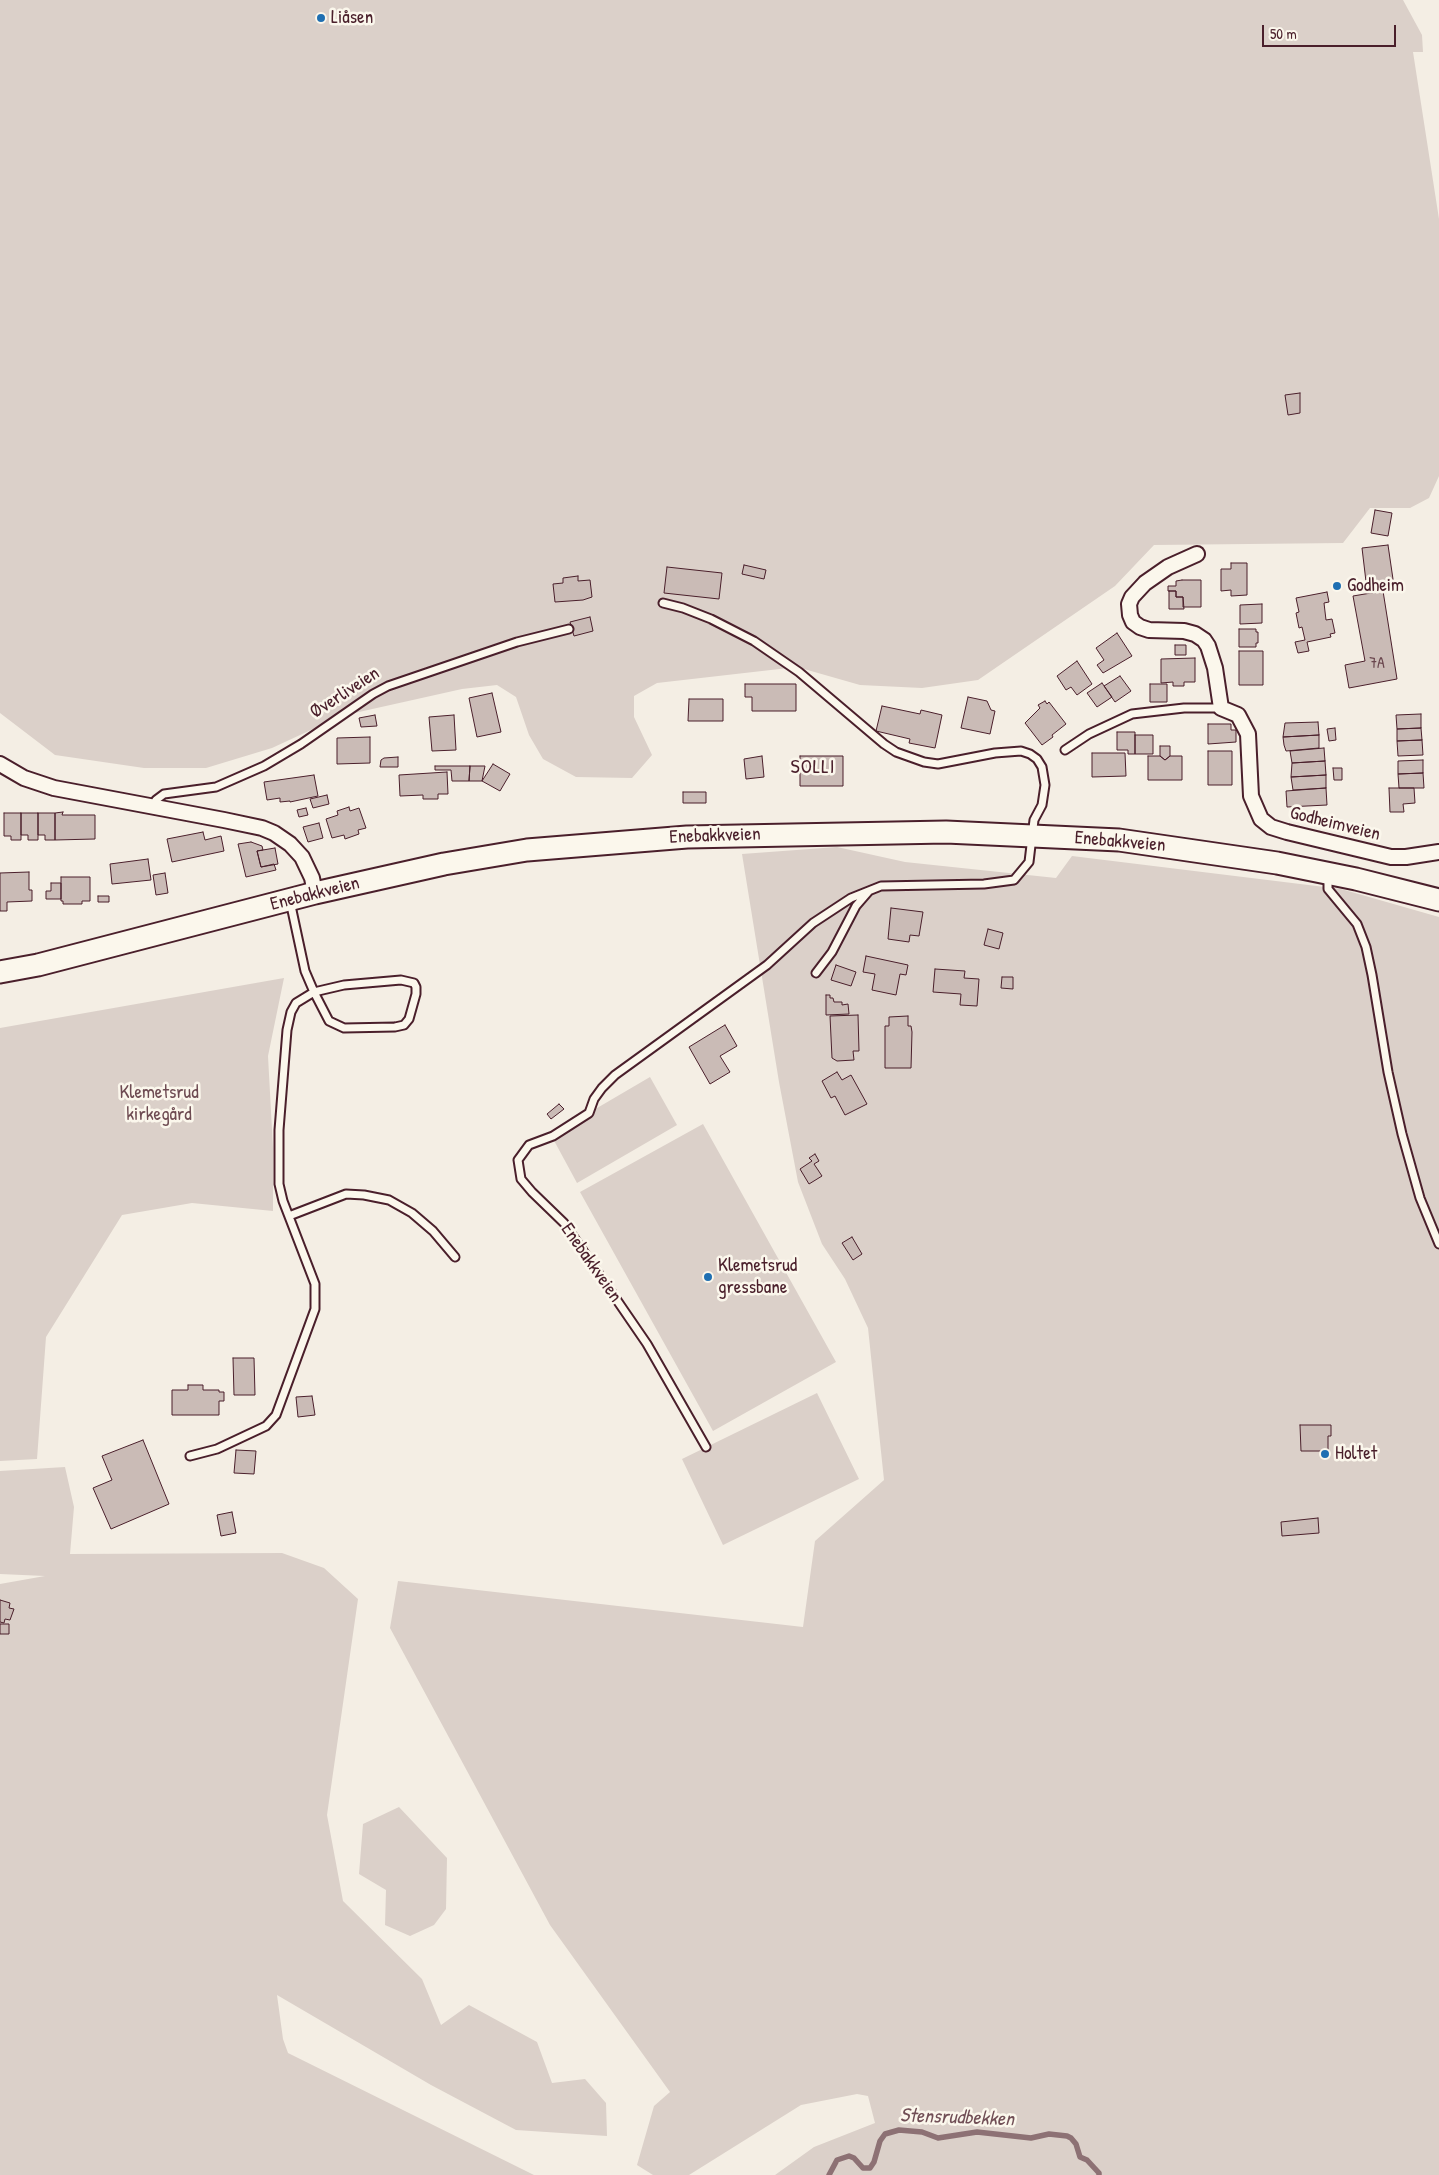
<!DOCTYPE html>
<meta charset="utf-8">
<style>
body{margin:0}
#map{position:relative;width:1439px;height:2175px;overflow:hidden;background:#f4eee4;font-family:"Patrick Hand",sans-serif}
canvas{display:block}
.scale{position:absolute;left:1262px;top:25px;width:134px;height:22px;box-sizing:border-box;border:2px solid #4a1f2b;border-top:0;padding-left:6px;font-size:15px;line-height:18px;white-space:nowrap;color:#4a1f2b;-webkit-text-stroke:4px #fbf7ec;paint-order:stroke}
</style>
<div id="map">
<canvas width="1439" height="2175"></canvas>
<div class="scale">50 m</div>
</div>
<script>
const g = document.querySelector('canvas').getContext('2d');
g.lineJoin = 'round';
function fill(path, color) {
  g.fillStyle = color;
  g.fill(path, 'evenodd');
}
function shape(rows) {
  const path = new Path2D();
  for (const r of rows) {
    path.moveTo(r[0], r[1]);
    for (let i = 2; i < r.length; i += 2) path.lineTo(r[i], r[i + 1]);
  }
  return path;
}
function stroke(path, color, width, dash) {
  g.strokeStyle = color;
  g.lineWidth = width;
  g.lineCap = dash ? 'butt' : 'round';
  g.setLineDash(dash || []);
  g.stroke(path);
}
function label(font, color, halo, rows, align = 'center') {
  g.font = font + ' "Patrick Hand",sans-serif';
  g.lineWidth = 5;
  g.setLineDash([]);
  g.textBaseline = 'middle';
  g.strokeStyle = halo;
  g.fillStyle = color;
  for (const [text, x, y, turn = 0] of rows) {
    g.save();
    g.translate(x, y);
    g.rotate((+turn || 0) * Math.PI / 180);
    g.textAlign = isNaN(turn) ? turn : align;
    if (halo) g.strokeText(text, 0, 0);
    g.fillText(text, 0, 0);
    g.restore();
  }
}
const green = shape([
 [0,0,1403,0,1422,35,1423,52,1413,52,1439,219,1439,476,1429,498,1410,508,1370,508,1343,543,1154,545,1115,586,978,680,922,688,860,685,797,667,657,683,634,696,634,717,652,755,632,778,576,777,543,759,529,735,516,697,497,685,462,689,341,716,272,748,206,768,144,768,55,755,0,713],
 [837,847,905,862,1056,878,1072,856,1341,889,1439,917,1439,2175,775,2175,814,2147,875,2123,868,2096,857,2094,801,2105,689,2175,653,2175,637,2165,654,2106,670,2092,550,1925,390,1628,398,1581,803,1627,815,1541,884,1480,868,1328,845,1279,822,1244,798,1182,779,1082,742,854],
 [284,978,268,1056,273,1148,273,1211,192,1203,122,1215,46,1337,37,1459,0,1461,0,1028],
 [650,1077,677,1125,577,1183,551,1135],
 [703,1124,836,1362,713,1431,580,1192],
 [817,1393,859,1479,723,1545,682,1459],
 [65,1467,74,1507,70,1554,282,1553,324,1568,358,1599,327,1815,343,1901,422,1979,441,2025,469,2005,537,2042,552,2083,585,2079,606,2103,607,2136,516,2130,431,2085,277,1995,283,2039,288,2053,534,2175,0,2175,0,1584,45,1576,0,1574,0,1471],
 [399,1807,447,1858,446,1909,434,1925,410,1936,385,1925,386,1890,359,1874,363,1824]
]);
const stream = shape([
 [829,2175,837,2160,849,2156,854,2158,863,2168,870,2168,874,2162,880,2141,885,2134,899,2130,922,2132,938,2138,977,2132,1031,2138,1049,2134,1067,2136,1071,2138,1076,2144,1080,2157,1087,2160,1099,2173,1099,2175]
]);
const building = shape([
 [1300,393,1300,413,1288,415,1285,395,1300,393],
 [1375,510,1392,513,1388,536,1371,533,1375,510],
 [1388,545,1394,586,1367,590,1362,548,1388,545],
 [1231,563,1247,563,1247,595,1231,596,1231,590,1221,591,1221,569,1231,569,1231,563],
 [744,565,766,570,764,579,742,574,744,565],
 [667,567,722,573,719,599,664,593,667,567],
 [578,576,578,581,590,580,592,597,583,600,555,602,553,584,563,583,563,578,578,576],
 [1182,580,1201,580,1201,607,1183,607,1183,597,1176,597,1176,591,1168,591,1168,586,1176,586,1176,581,1182,580],
 [1169,591,1176,591,1176,597,1183,597,1184,609,1169,609,1169,591],
 [1383,591,1397,679,1349,688,1345,665,1365,661,1353,596,1383,591],
 [1327,592,1329,602,1324,603,1326,620,1332,619,1335,633,1330,634,1331,637,1307,642,1309,651,1298,653,1295,642,1305,640,1302,627,1299,628,1296,613,1299,612,1296,598,1327,592],
 [1262,604,1262,623,1240,624,1240,605,1262,604],
 [590,617,593,631,574,636,570,622,590,617],
 [1239,629,1256,629,1256,632,1258,632,1258,643,1256,643,1256,647,1239,647,1239,629],
 [1117,633,1132,656,1103,673,1097,665,1104,660,1096,648,1117,633],
 [1175,645,1186,645,1186,655,1175,655,1175,645],
 [1239,651,1263,651,1263,685,1239,685,1239,651],
 [1195,658,1195,682,1184,682,1184,686,1173,686,1173,682,1161,683,1161,659,1195,658],
 [1077,661,1092,684,1077,695,1071,687,1066,690,1057,676,1077,661],
 [1120,676,1131,691,1115,702,1104,686,1120,676],
 [1102,683,1112,697,1097,707,1087,693,1102,683],
 [745,684,796,684,796,711,752,711,752,697,745,697,745,684],
 [1150,684,1167,684,1167,702,1150,702,1150,684],
 [492,693,501,732,477,737,469,698,492,693],
 [968,697,987,701,991,710,995,711,990,734,961,728,968,697],
 [689,699,723,699,723,721,688,721,689,699],
 [1045,701,1047,704,1049,702,1066,724,1052,735,1053,737,1042,745,1025,723,1040,708,1038,705,1045,701],
 [882,706,920,714,921,710,942,715,935,748,909,743,910,739,876,731,882,706],
 [1421,714,1421,728,1397,729,1396,715,1421,714],
 [375,715,377,726,361,727,359,718,375,715],
 [454,715,456,750,432,751,429,717,454,715],
 [1318,722,1319,735,1283,737,1285,723,1318,722],
 [1208,724,1231,724,1231,730,1236,730,1236,742,1208,744,1208,724],
 [1335,728,1336,740,1329,741,1327,729,1335,728],
 [1421,728,1422,740,1397,741,1397,729,1421,728],
 [1117,732,1135,732,1135,754,1128,754,1128,750,1117,750,1117,732],
 [1135,735,1153,735,1153,754,1135,754,1135,735],
 [1319,735,1319,748,1286,751,1284,745,1283,737,1319,735],
 [370,737,370,763,337,764,337,738,370,737],
 [1422,740,1423,755,1398,756,1397,741,1422,740],
 [1160,746,1170,746,1170,756,1165,760,1160,756,1160,746],
 [1324,748,1325,761,1292,763,1290,751,1324,748],
 [1208,751,1232,751,1232,785,1208,785,1208,751],
 [1092,753,1125,753,1126,776,1092,777,1092,753],
 [762,756,764,777,746,779,744,759,762,756],
 [800,756,843,756,843,786,800,786,800,756],
 [1148,756,1160,756,1165,760,1170,756,1182,756,1182,780,1148,780,1148,756],
 [398,757,398,767,380,767,381,760,384,758,398,757],
 [1423,760,1423,773,1398,774,1398,761,1423,760],
 [1325,761,1326,775,1291,777,1292,763,1325,761],
 [493,764,510,774,500,791,482,781,493,764],
 [435,766,470,766,469,781,452,781,451,770,435,770,435,766],
 [470,766,485,766,482,781,469,781,470,766],
 [1333,768,1342,768,1342,780,1334,780,1333,768],
 [447,772,448,794,438,794,438,799,423,799,423,795,400,796,399,775,447,772],
 [1423,773,1424,788,1399,788,1398,774,1423,773],
 [314,775,318,796,290,802,290,801,280,802,280,798,267,800,264,782,314,775],
 [1326,775,1326,788,1293,790,1291,777,1326,775],
 [1326,788,1327,805,1287,807,1286,791,1326,788],
 [1389,788,1414,788,1415,803,1403,804,1404,812,1390,812,1389,788],
 [683,792,706,792,706,803,683,803,683,792],
 [327,795,329,804,313,808,310,799,327,795],
 [349,807,350,811,359,808,366,828,358,830,359,834,345,839,344,835,332,838,326,819,338,815,337,811,349,807],
 [306,808,308,815,299,817,297,810,306,808],
 [63,812,62,815,95,815,95,839,55,840,55,813,63,812],
 [4,813,21,813,21,840,11,840,11,836,4,836,4,813],
 [21,813,38,813,38,840,28,840,28,835,21,835,21,813],
 [38,813,55,813,55,840,45,840,45,835,38,835,38,813],
 [319,823,323,838,308,842,303,827,319,823],
 [203,832,205,840,221,836,224,851,172,862,167,839,203,832],
 [251,842,262,846,263,850,257,851,261,867,274,864,276,870,246,877,238,844,251,842],
 [275,848,278,864,261,867,257,851,275,848],
 [148,859,151,880,112,884,110,864,148,859],
 [29,872,29,890,32,890,32,901,7,902,7,911,0,911,0,873,29,872],
 [165,873,168,893,156,895,153,875,165,873],
 [61,877,90,877,90,901,82,901,82,904,63,904,63,901,61,901,61,877],
 [51,883,61,883,61,899,46,899,46,891,51,891,51,883],
 [98,896,109,896,109,902,98,902,98,896],
 [891,908,923,912,919,936,910,935,909,942,888,939,891,908],
 [988,929,1003,933,999,949,984,945,988,929],
 [866,956,908,965,906,975,900,974,896,995,872,990,875,974,863,972,866,956],
 [836,965,856,972,851,986,831,980,836,965],
 [935,969,965,971,964,978,979,979,977,1006,960,1005,961,994,933,992,935,969],
 [1002,977,1013,977,1013,989,1001,988,1002,977],
 [826,995,830,995,830,998,833,998,834,1002,842,1002,842,1005,848,1004,849,1014,826,1015,826,995],
 [858,1015,859,1051,853,1051,854,1060,837,1061,832,1058,830,1016,858,1015],
 [908,1016,908,1026,911,1026,912,1032,911,1068,885,1068,885,1026,889,1026,889,1017,908,1016],
 [725,1025,737,1046,720,1056,730,1072,710,1084,689,1047,725,1025],
 [837,1072,842,1080,851,1075,867,1104,845,1115,835,1096,831,1098,822,1081,837,1072],
 [559,1104,564,1109,551,1119,547,1114,559,1104],
 [815,1154,819,1161,814,1164,822,1176,809,1184,800,1169,812,1161,809,1158,815,1154],
 [852,1237,862,1254,853,1260,842,1243,852,1237],
 [233,1358,254,1358,255,1395,234,1395,233,1358],
 [188,1385,203,1385,203,1390,219,1390,219,1392,224,1392,224,1401,219,1401,219,1415,172,1415,172,1390,188,1390,188,1385],
 [312,1396,315,1415,298,1417,296,1397,312,1396],
 [1300,1425,1331,1425,1331,1436,1328,1436,1328,1454,1321,1454,1321,1451,1301,1451,1300,1425],
 [143,1440,169,1504,111,1529,93,1488,112,1480,102,1456,143,1440],
 [236,1450,256,1451,254,1474,234,1473,236,1450],
 [232,1512,236,1533,221,1536,217,1515,232,1512],
 [1318,1518,1319,1533,1282,1536,1281,1522,1318,1518],
 [0,1600,10,1603,9,1608,14,1609,10,1620,5,1619,4,1623,0,1622,0,1600],
 [0,1624,9,1624,9,1634,0,1634,0,1624]
]);
const lane = shape([
 [663,603,683,608,711,619,754,641,799,672,884,744,896,752,924,762,938,764,995,753,1021,751,1030,754,1037,759,1042,767,1045,785,1042,805,1034,820,1029,862,1014,880,984,884,881,886,851,898,813,923,767,965,615,1075,602,1088,594,1099,589,1113,553,1136,529,1145,518,1160,521,1179,532,1192,564,1223,647,1344,706,1447],
 [1065,750,1089,734,1132,714,1184,708,1221,708],
 [153,807,156,800,164,794,216,787,264,766,301,744,373,694,388,686,517,642,569,629],
 [1328,876,1328,889,1357,924,1366,947,1372,975,1388,1072,1402,1134,1420,1198,1439,1244],
 [816,973,832,952,856,906,869,891],
 [289,1216,346,1194,364,1195,389,1200,412,1213,433,1231,455,1257],
 [190,1456,217,1449,266,1426,276,1415,315,1309,315,1284,283,1201,279,1184,279,1130,287,1030,291,1012,296,1003,314,992,344,985,401,980,414,983,416,987,416,994,409,1019,404,1025,395,1027,344,1028,329,1021,314,992,305,971,290,901]
]);
const street = shape([
 [1197,554,1168,567,1145,583,1132,597,1129,604,1130,615,1133,622,1140,627,1149,630,1184,631,1195,634,1204,640,1208,646,1215,668,1221,708,1238,715,1248,734,1251,796,1261,819,1271,827,1287,832,1391,857,1406,857,1439,852],
 [0,764,24,778,54,788,224,820,262,828,274,833,290,844,302,857,312,878,315,893]
]);
const primary = shape([
 [0,972,38,965,315,893,444,864,527,850,687,837,946,832,1119,840,1277,863,1356,879,1439,900]
]);
const markers = [
 [321,18,5,"#1f6fb2"],
 [1337,586,5,"#1f6fb2"],
 [708,1277,5,"#1f6fb2"],
 [1325,1454,5,"#1f6fb2"]
];
const numberNames = [
 ["7A",1377,664]
];
const poiNames = [
 ["Liåsen",331,18],
 ["Godheim",1347,586],
 ["Klemetsrud",718,1266],
 ["gressbane",718,1288],
 ["Holtet",1335,1454]
];
const streetNames = [
 ["Øverliveien",345,693,-33],
 ["Godheimveien",1335,824,14],
 ["Enebakkveien",715,836,-2],
 ["Enebakkveien",1120,842,5],
 ["Enebakkveien",315,894,-14],
 ["Enebakkveien",591,1263,55]
];
const parkNames = [
 ["Klemetsrud",159,1093],
 ["kirkegård",159,1115]
];
const neighbourhoodNames = [
 ["SOLLI",813,768]
];
const waterNames = [
 ["Stensrudbekken",957,2118,2]
];
fill(green, '#dbd0c9');
stroke(stream, '#8d7174', 5.5);
fill(building, '#cabbb6');
stroke(building, '#4a1f2b', 1);
stroke(lane, '#4a1f2b', 11);
stroke(street, '#4a1f2b', 18);
stroke(primary, '#4a1f2b', 25);
stroke(lane, '#fbf7ec', 7);
stroke(street, '#fbf7ec', 14);
stroke(primary, '#fbf7ec', 21);
for (const [x, y, r, color] of markers) {
  const dot = new Path2D();
  dot.arc(x, y, r, 0, 2 * Math.PI);
  g.fillStyle = color;
  g.fill(dot);
  stroke(dot, '#fbf7ec', 2);
}
label('16px', '#6a464e', null, numberNames);
label('19px', '#4a1f2b', '#fbf7ec', poiNames, 'left');
label('19px', '#4a1f2b', '#fbf7ec', streetNames);
label('19px', '#6e4b52', '#fbf7ec', parkNames);
g.letterSpacing = '1px';
label('20px', '#4a1f2b', '#fbf7ec', neighbourhoodNames);
g.letterSpacing = '0px';
label('italic 20px', '#714f56', '#fbf7ec', waterNames);
</script>
